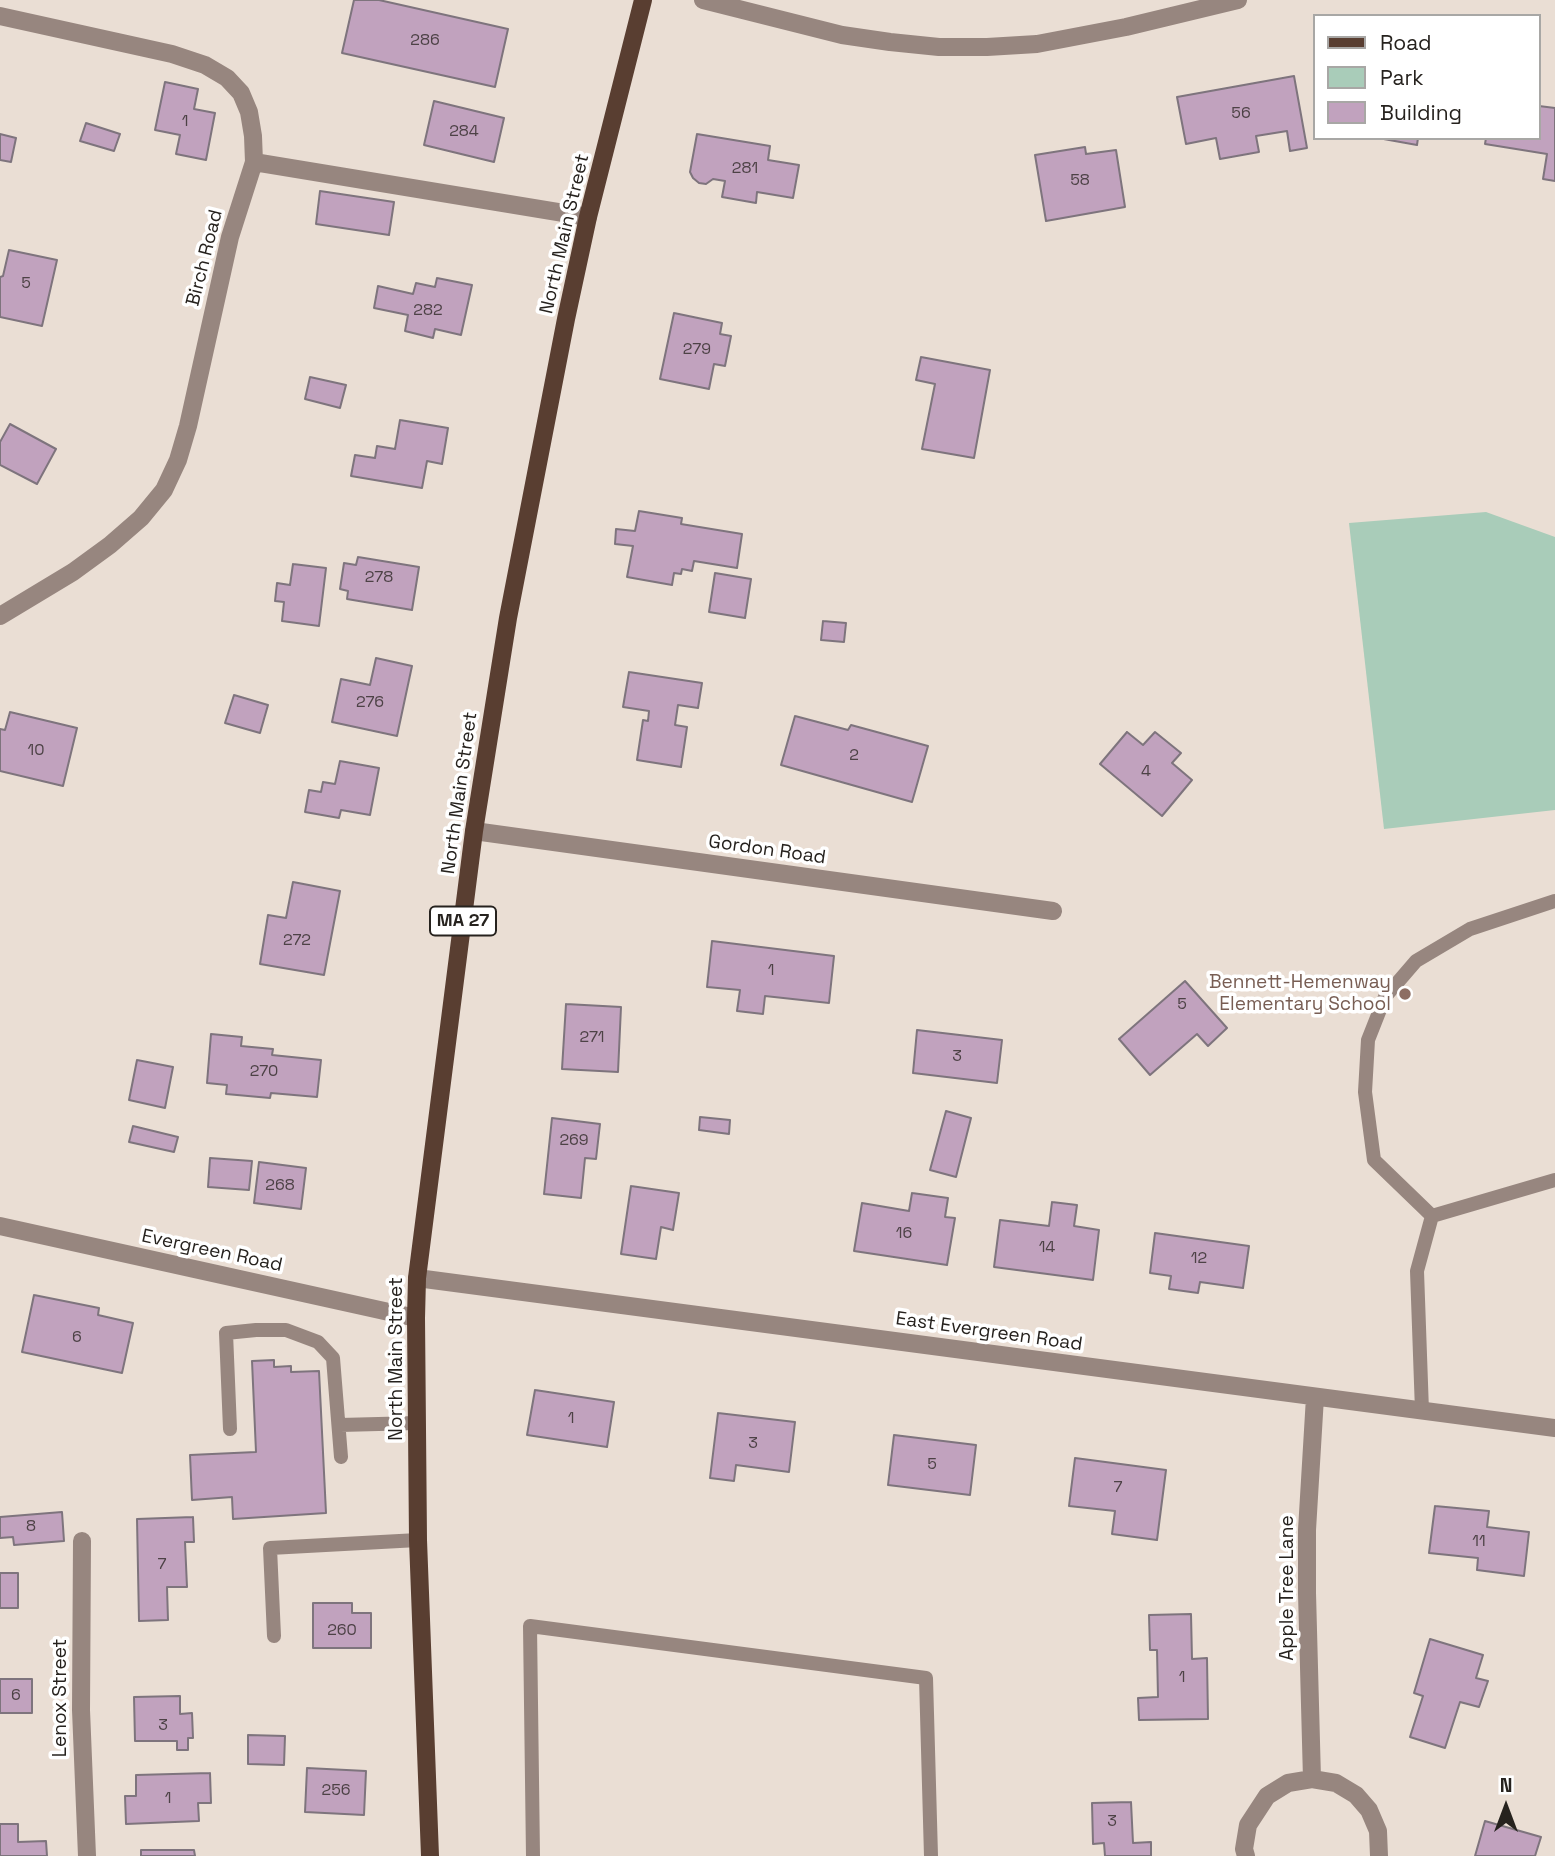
<!DOCTYPE html>
<style>
body{margin:0}
#map{position:relative;width:1555px;height:1856px;overflow:hidden;background:#eaded4;font-family:"Space Grotesk",sans-serif}
canvas{display:block}
.legend{position:absolute;left:1313px;top:14px;width:228px;height:126px;box-sizing:border-box;background:#fff;border:2px solid #a8a7a5;margin:0;padding:9px 12px;list-style:none;font-size:21px;color:#26221e}
.legend li{display:flex;align-items:center;gap:14px;height:35px}
.legend b{width:35px;border:2px solid #a8a7a5}
.north{position:absolute;left:1471px;top:1772px;width:70px;height:70px;-webkit-text-stroke:5px #fff;paint-order:stroke;rotate:0deg;font-size:19px;font-weight:700;line-height:28px;text-align:center;color:#26221e}
.north::after{content:'';display:block;margin:auto;width:24px;height:32px;background:#26221e;clip-path:polygon(50% 0,100% 100%,50% 72%,0 100%)}
</style>
<div id="map">
<canvas width="1555" height="1856"></canvas>
<ul class="legend">
<li><b style="height:9px;background:#593e31"></b>Road</li>
<li><b style="height:19px;background:#a9ccb9"></b>Park</li>
<li><b style="height:19px;background:#c1a2be"></b>Building</li>
</ul>
<div class="north">N</div>
</div>
<script>
const g = document.querySelector('canvas').getContext('2d');
g.lineJoin = 'round';
function fill(path, color) {
  g.fillStyle = color;
  g.fill(path, 'evenodd');
}
function shape(rows) {
  const path = new Path2D();
  for (const r of rows) {
    path.moveTo(r[0], r[1]);
    for (let i = 2; i < r.length; i += 2) path.lineTo(r[i], r[i + 1]);
  }
  return path;
}
function stroke(path, color, width, dash) {
  g.strokeStyle = color;
  g.lineWidth = width;
  g.lineCap = dash ? 'butt' : 'round';
  g.setLineDash(dash || []);
  g.stroke(path);
}
function label(font, color, halo, rows, align = 'center') {
  g.font = font + ' "Space Grotesk",sans-serif';
  g.lineWidth = 7;
  g.setLineDash([]);
  g.textBaseline = 'middle';
  g.strokeStyle = halo;
  g.fillStyle = color;
  for (const [text, x, y, turn = 0] of rows) {
    g.save();
    g.translate(x, y);
    g.rotate((+turn || 0) * Math.PI / 180);
    g.textAlign = isNaN(turn) ? turn : align;
    if (halo) g.strokeText(text, 0, 0);
    g.fillText(text, 0, 0);
    g.restore();
  }
}
const green = shape([
 [1486,512,1555,537,1555,810,1384,829,1349,523]
]);
const building = shape([
 [354,0,379,0,508,29,495,87,342,53,354,0],
 [1294,76,1307,148,1290,151,1287,131,1256,136,1259,152,1220,159,1216,138,1186,144,1177,97,1294,76],
 [165,82,198,89,194,109,215,113,206,160,176,154,180,135,155,130,165,82],
 [434,101,504,118,494,162,424,145,434,101],
 [1539,106,1555,108,1555,181,1543,179,1547,154,1485,144,1486,138,1539,138,1539,106],
 [86,123,120,134,114,151,80,141,86,123],
 [0,134,16,138,11,162,0,160,0,134],
 [697,134,770,146,768,160,799,165,793,198,757,192,756,203,722,197,725,181,713,179,706,184,699,183,693,178,690,172,697,134],
 [1378,138,1418,138,1417,145,1378,138],
 [1085,147,1086,154,1116,150,1125,207,1046,221,1035,155,1085,147],
 [320,191,394,202,389,235,316,224,320,191],
 [9,250,57,260,42,326,0,317,0,277,3,276,9,250],
 [437,278,472,285,461,335,435,329,433,338,405,331,408,315,374,308,378,286,413,294,416,283,435,287,437,278],
 [674,313,722,323,720,334,731,336,725,366,714,364,709,389,660,379,674,313],
 [921,357,990,370,974,458,922,449,935,384,916,380,921,357],
 [310,377,346,385,340,408,305,399,310,377],
 [400,420,448,428,442,464,427,461,422,488,351,476,355,455,375,458,377,446,395,449,400,420],
 [10,424,56,449,37,484,0,465,0,442,10,424],
 [639,511,682,518,681,524,742,534,737,568,694,561,692,571,682,569,681,574,674,573,672,585,627,577,633,546,615,544,616,529,635,531,639,511],
 [358,557,419,567,412,610,347,599,348,591,340,589,344,563,356,565,358,557],
 [293,564,326,568,319,626,282,621,284,602,275,601,277,583,290,585,293,564],
 [715,573,751,579,745,618,709,612,715,573],
 [823,621,846,623,844,642,821,640,823,621],
 [376,658,412,666,397,736,332,722,341,679,370,685,376,658],
 [629,672,702,683,698,708,678,705,675,725,687,727,681,767,637,760,643,720,648,721,649,711,623,707,629,672],
 [234,695,268,705,260,733,225,723,234,695],
 [10,712,77,728,63,786,0,771,0,729,5,730,10,712],
 [795,716,848,730,851,725,928,746,912,802,781,765,795,716],
 [1127,732,1143,745,1155,732,1181,753,1172,763,1192,780,1162,816,1100,764,1127,732],
 [340,761,379,768,370,815,341,810,339,818,305,812,309,790,321,792,323,782,335,784,340,761],
 [293,882,340,891,324,975,260,964,268,915,286,918,293,882],
 [712,941,834,956,829,1003,765,996,763,1014,737,1011,740,990,707,987,712,941],
 [1185,981,1227,1028,1208,1046,1197,1034,1150,1075,1119,1039,1185,981],
 [566,1004,621,1007,618,1072,562,1069,566,1004],
 [917,1030,1002,1040,997,1083,913,1073,917,1030],
 [211,1034,242,1037,241,1046,273,1049,272,1055,321,1060,317,1097,271,1093,270,1098,226,1094,227,1085,207,1083,211,1034],
 [137,1060,173,1067,165,1108,129,1100,137,1060],
 [946,1111,971,1118,956,1177,930,1170,946,1111],
 [700,1117,730,1120,729,1134,699,1130,700,1117],
 [552,1118,600,1124,596,1159,585,1158,581,1198,544,1194,552,1118],
 [133,1126,178,1137,174,1152,129,1142,133,1126],
 [210,1158,252,1161,249,1190,208,1187,210,1158],
 [259,1162,306,1168,301,1209,254,1203,259,1162],
 [631,1186,679,1193,673,1230,661,1227,656,1259,621,1254,631,1186],
 [912,1193,948,1198,945,1217,955,1218,947,1265,854,1251,862,1203,909,1211,912,1193],
 [1052,1202,1077,1205,1074,1226,1099,1230,1093,1280,994,1267,1000,1220,1049,1226,1052,1202],
 [1155,1233,1249,1246,1243,1288,1200,1282,1198,1293,1169,1289,1171,1276,1150,1273,1155,1233],
 [34,1295,99,1308,98,1315,133,1323,122,1373,22,1352,34,1295],
 [274,1360,274,1367,291,1366,291,1372,319,1371,326,1513,233,1519,232,1497,192,1500,190,1455,256,1452,252,1361,274,1360],
 [535,1390,614,1402,607,1447,527,1435,535,1390],
 [718,1413,795,1422,789,1472,736,1465,734,1481,710,1478,718,1413],
 [894,1435,976,1445,970,1495,888,1485,894,1435],
 [1075,1458,1166,1470,1157,1540,1112,1534,1115,1511,1069,1506,1075,1458],
 [1435,1506,1489,1511,1487,1527,1529,1532,1524,1576,1477,1570,1478,1558,1429,1553,1435,1506],
 [62,1512,64,1541,14,1545,13,1537,0,1538,0,1517,62,1512],
 [193,1517,194,1542,185,1542,187,1587,167,1587,168,1620,139,1621,137,1519,193,1517],
 [0,1573,18,1573,18,1608,0,1608,0,1573],
 [313,1603,352,1603,352,1613,371,1613,371,1648,313,1648,313,1603],
 [1191,1614,1192,1659,1207,1658,1208,1719,1139,1720,1138,1698,1158,1697,1157,1650,1150,1650,1149,1615,1191,1614],
 [1430,1639,1483,1655,1476,1678,1488,1681,1479,1707,1460,1702,1445,1748,1410,1737,1423,1696,1414,1693,1430,1639],
 [0,1679,32,1679,32,1713,0,1713,0,1679],
 [180,1696,180,1714,192,1713,193,1738,188,1738,188,1750,177,1750,177,1741,135,1741,134,1697,180,1696],
 [248,1735,285,1736,284,1765,248,1764,248,1735],
 [307,1768,366,1771,364,1815,305,1812,307,1768],
 [210,1773,211,1803,198,1803,199,1821,126,1824,125,1796,136,1796,136,1775,210,1773],
 [1131,1802,1133,1843,1151,1842,1151,1856,1105,1856,1104,1843,1093,1844,1092,1803,1131,1802],
 [1485,1821,1541,1837,1535,1856,1475,1856,1485,1821],
 [0,1824,18,1824,18,1842,46,1841,47,1856,0,1856,0,1824],
 [141,1850,194,1850,195,1856,141,1856,141,1850]
]);
const lane = shape([
 [1432,1216,1374,1160,1365,1092,1368,1040,1385,997,1416,961,1470,929,1555,901],
 [1432,1216,1555,1180],
 [1422,1411,1417,1271,1432,1216],
 [340,1425,417,1423],
 [230,1429,226,1333,256,1330,286,1330,318,1342,333,1358,341,1457],
 [274,1636,270,1548,418,1540],
 [533,1856,530,1626,926,1678,931,1856]
]);
const street = shape([
 [703,0,842,35,890,42,939,47,987,47,1037,44,1126,27,1238,0],
 [0,16,172,54,205,65,227,78,241,93,249,112,253,136,254,162,230,237,188,426,178,460,164,490,141,518,110,545,73,572,0,616],
 [254,162,588,217],
 [474,831,1053,911],
 [0,1226,416,1318],
 [417,1278,1555,1428],
 [82,1541,81,1710,87,1856],
 [1312,1779,1307,1593,1307,1530,1315,1397],
 [1246,1856,1244,1849,1248,1825,1267,1796,1288,1783,1312,1779,1336,1783,1356,1795,1369,1810,1378,1831,1379,1856]
]);
const primary = shape([
 [430,1856,418,1540,416,1318,417,1278,474,831,508,618,566,319,588,217,643,0]
]);
const markers = [
 [1405,994,7,"#8d6e63"]
];
const numberNames = [
 ["286",425,41],
 ["56",1241,114],
 ["1",185,122],
 ["284",464,132],
 ["281",745,169],
 ["58",1080,181],
 ["5",26,284],
 ["282",428,311],
 ["279",697,350],
 ["278",379,578],
 ["276",370,703],
 ["10",36,751],
 ["2",854,756],
 ["4",1146,772],
 ["272",297,941],
 ["1",771,971],
 ["5",1182,1005],
 ["271",592,1038],
 ["3",957,1057],
 ["270",264,1072],
 ["269",574,1141],
 ["268",280,1186],
 ["16",904,1234],
 ["14",1047,1248],
 ["12",1199,1259],
 ["6",77,1338],
 ["1",571,1419],
 ["3",753,1444],
 ["5",932,1465],
 ["7",1118,1488],
 ["8",31,1527],
 ["11",1479,1542],
 ["7",162,1565],
 ["260",342,1631],
 ["1",1182,1678],
 ["6",16,1696],
 ["3",163,1726],
 ["256",336,1791],
 ["1",168,1799],
 ["3",1112,1822]
];
const shields = [
 [463,921,66]
];
const shieldNames = [
 ["MA 27",463,921]
];
const streetNames = [
 ["North Main Street",565,234,-77],
 ["Birch Road",205,258,-76],
 ["North Main Street",460,793,-82],
 ["Gordon Road",767,850,8],
 ["Evergreen Road",212,1251,12],
 ["East Evergreen Road",989,1332,8],
 ["North Main Street",397,1359,-90],
 ["Apple Tree Lane",1288,1588,-90],
 ["Lenox Street",61,1698,-90]
];
const educationNames = [
 ["Bennett-Hemenway",1391,983],
 ["Elementary School",1391,1005]
];
fill(green, '#a9ccb9');
fill(building, '#c1a2be');
stroke(building, '#7e747d', 2);
stroke(lane, '#97867f', 14);
stroke(street, '#97867f', 18);
stroke(primary, '#593e31', 18);
for (const [x, y, r, color] of markers) {
  const dot = new Path2D();
  dot.arc(x, y, r, 0, 2 * Math.PI);
  g.fillStyle = color;
  g.fill(dot);
  stroke(dot, '#fff', 2.5);
}
label('16px', '#4d4246', null, numberNames);
for (const [x, y, w] of shields) {
  const box = new Path2D();
  box.roundRect(x - w / 2, y - 14.5, w, 29, 5);
  g.fillStyle = '#fff';
  g.fill(box);
  stroke(box, '#26221e', 2);
}
label('bold 18px', '#26221e', null, shieldNames);
label('19px', '#26221e', '#fff', streetNames);
label('19px', '#785e54', '#fff', educationNames, 'right');
</script>
